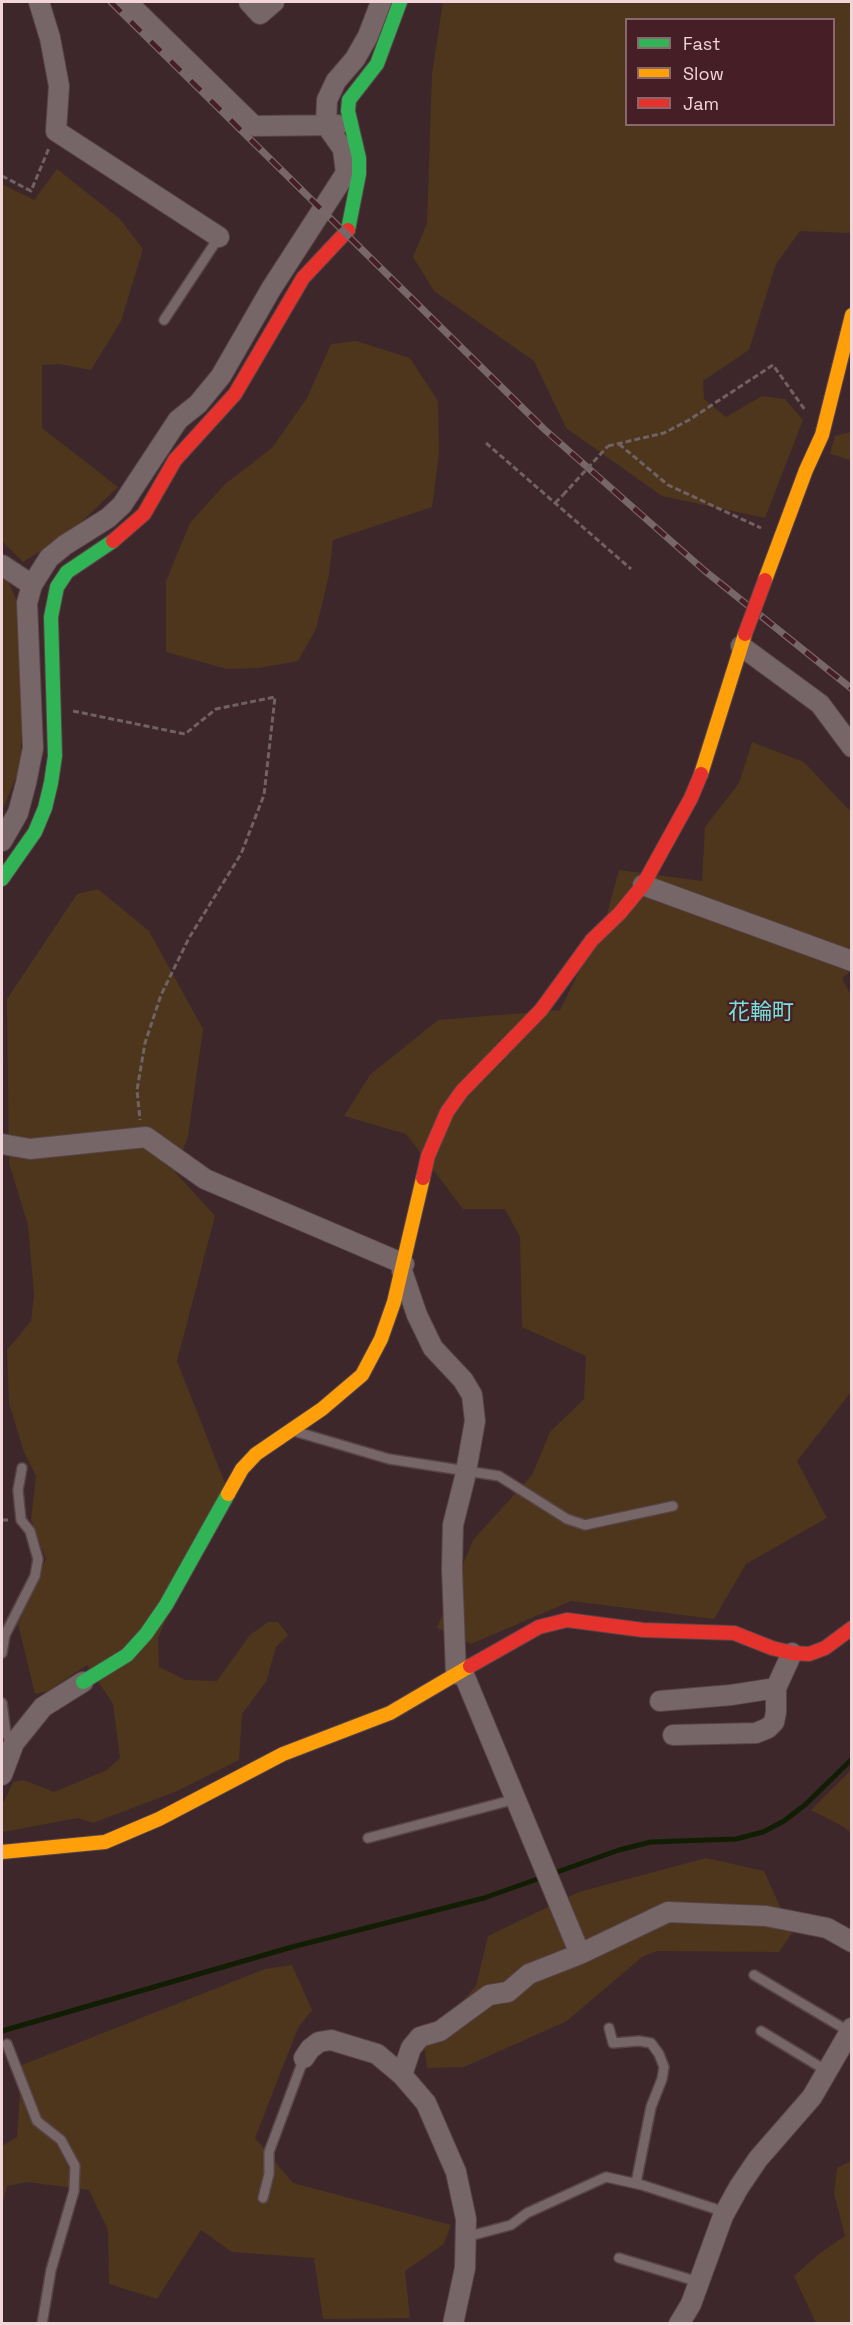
<!DOCTYPE html>
<meta charset="utf-8">
<style>
body{margin:0}
#map{position:relative;width:853px;height:2325px;overflow:hidden;background:#3d272b;font-family:"Space Grotesk",sans-serif}
canvas{display:block}
.frame{position:absolute;inset:0;border:3px solid #f1d5d8;pointer-events:none}
.legend{position:absolute;left:625px;top:18px;width:210px;height:108px;box-sizing:border-box;background:#461e25;border:2px solid #8a676d;margin:0;padding:8px 10px;list-style:none;font-size:18px;color:#f1d5d8}
.legend li{display:flex;align-items:center;gap:12px;height:30px}
.legend b{width:30px;border:2px solid #8a676d}
</style>
<div id="map">
<canvas width="853" height="2325"></canvas>
<div class="frame"></div>
<ul class="legend">
<li><b style="height:8px;background:#30b455"></b>Fast</li>
<li><b style="height:8px;background:#ff9f0a"></b>Slow</li>
<li><b style="height:8px;background:#e5322d"></b>Jam</li>
</ul>
</div>
<script>
const g = document.querySelector('canvas').getContext('2d');
g.lineJoin = 'round';
function fill(path, color) {
  g.fillStyle = color;
  g.fill(path, 'evenodd');
}
function shape(rows) {
  const path = new Path2D();
  for (const r of rows) {
    path.moveTo(r[0], r[1]);
    for (let i = 2; i < r.length; i += 2) path.lineTo(r[i], r[i + 1]);
  }
  return path;
}
function stroke(path, color, width, dash) {
  g.strokeStyle = color;
  g.lineWidth = width;
  g.lineCap = dash ? 'butt' : 'round';
  g.setLineDash(dash || []);
  g.stroke(path);
}
function label(font, color, halo, rows, align = 'center') {
  g.font = font + ' "Space Grotesk","Noto Sans JP",sans-serif';
  g.lineWidth = 4.5;
  g.setLineDash([]);
  g.textBaseline = 'middle';
  g.strokeStyle = halo;
  g.fillStyle = color;
  for (const [text, x, y, turn = 0] of rows) {
    g.save();
    g.translate(x, y);
    g.rotate((+turn || 0) * Math.PI / 180);
    g.textAlign = isNaN(turn) ? turn : align;
    if (halo) g.strokeText(text, 0, 0);
    g.fillText(text, 0, 0);
    g.restore();
  }
}
const green = shape([
 [443,2,851,2,852,225,849,233,800,231,776,264,749,350,703,381,704,399,726,417,762,396,785,399,803,420,765,518,662,496,566,428,534,361,434,291,413,257,427,223,432,74],
 [626,20,834,20,834,124,626,124],
 [57,169,119,218,143,249,121,321,91,370,59,364,42,365,42,428,118,487,71,532,23,562,2,541,2,184,34,200],
 [356,341,410,358,438,401,439,454,432,507,333,540,329,575,316,629,298,661,259,668,227,669,166,652,166,581,190,523,225,484,272,448,307,398,331,344],
 [851,432,851,460,830,454,835,436],
 [2,575,8,581,19,606,23,701,20,767,3,809],
 [752,742,804,762,847,808,852,810,851,971,842,978,852,997,851,1392,797,1461,827,1518,746,1564,714,1619,571,1601,471,1644,437,1628,473,1540,532,1475,550,1432,584,1399,586,1356,522,1327,520,1237,505,1209,463,1209,406,1134,344,1116,370,1075,438,1020,560,1010,607,914,619,870,702,881,705,827,739,783],
 [98,889,149,931,203,1029,188,1136,175,1172,215,1216,177,1361,225,1483,158,1638,159,1667,186,1680,217,1681,250,1635,268,1622,278,1622,288,1635,276,1647,266,1682,242,1714,239,1760,177,1791,93,1823,78,1818,3,1832,2,1806,13,1782,24,1780,54,1792,107,1770,120,1758,113,1704,87,1665,48,1691,35,1694,18,1624,46,1559,31,1520,36,1476,24,1452,9,1403,7,1350,31,1321,34,1295,28,1225,9,1163,7,999,77,894],
 [851,1770,851,1833,844,1827,811,1810],
 [706,1858,764,1871,792,1933,779,1952,657,1951,642,1957,567,2021,464,2067,427,2068,424,2043,476,1986,488,1936,579,1892],
 [292,1965,312,2010,298,2028,255,2138,293,2183,451,2225,444,2244,405,2271,410,2318,323,2319,314,2258,232,2252,201,2230,157,2299,109,2284,108,2230,89,2190,27,2182,7,2186,2,2206,2,2146,17,2137,22,2065,265,1969],
 [851,2161,851,2323,816,2323,794,2276,820,2253,845,2236,834,2193,837,2168]
]);
const stream = shape([
 [2,2031,292,1947,484,1898,619,1850,651,1842,736,1839,763,1832,784,1821,806,1804,852,1759]
]);
const path = shape([
 [2,176,31,191,49,148],
 [486,443,631,569],
 [619,444,668,485,761,528],
 [608,446,664,433,689,420,773,365,805,410],
 [555,503,563,495],
 [73,711,185,734,216,709,275,697,264,795,241,854,189,938,161,995,145,1043,137,1090,140,1120],
 [2,1520,10,1520]
]);
const lane = shape([
 [164,320,219,237],
 [297,1432,389,1459,499,1476,567,1519,585,1525,673,1506],
 [2,1653,5,1635,35,1576,38,1559,30,1531,21,1520,18,1490,22,1468],
 [2,1703,6,1734,14,1743],
 [368,1838,516,1799],
 [754,1975,850,2032],
 [609,2028,613,2043,639,2041,651,2043,659,2054,664,2067,662,2079,651,2107,636,2183],
 [761,2031,827,2071],
 [7,2044,37,2121,61,2140,75,2166,74,2191,51,2270,42,2324],
 [263,2198,269,2174,269,2152,304,2058],
 [466,2237,511,2225,527,2213,606,2177,642,2185,725,2212],
 [619,2258,699,2282]
]);
const street = shape([
 [39,2,50,38,59,86,56,131,219,237],
 [127,2,254,126,338,125],
 [249,2,260,14,274,2],
 [2,565,32,585],
 [741,646,820,704,852,747],
 [2,841,18,813,26,783,33,748,27,603,32,585,49,558,65,545,108,518,122,505,178,420,198,404,221,376,271,289,346,173,343,149,326,125,327,100,336,81,355,59,368,36,381,2],
 [643,885,852,961],
 [2,1144,30,1149,146,1137,205,1179,404,1264],
 [402,1271,417,1315,433,1348,463,1380,472,1395,475,1421,465,1477,453,1525,452,1569,456,1674],
 [462,1670,580,1954],
 [660,1701,731,1695,776,1688],
 [673,1735,756,1733,768,1728,774,1722,776,1712,776,1688,792,1653],
 [2,1775,14,1743,43,1707,83,1682],
 [304,2058,310,2049,319,2042,331,2040,377,2054,402,2075,426,2103,456,2172,466,2219,465,2268,453,2324],
 [402,2075,411,2048,420,2037,440,2031,489,1995,508,1992,529,1974,580,1954,668,1912,766,1916,827,1928,852,1942],
 [679,2324,691,2304,723,2216,739,2187,758,2159,812,2097,852,2028]
]);
const fast = shape([
 [348,230,359,174,359,158,348,111,349,100,377,64,400,2],
 [2,879,35,832,45,808,51,783,55,756,51,617,57,587,67,572,113,541],
 [83,1682,127,1655,146,1634,166,1605,228,1494]
]);
const slow = shape([
 [765,580,806,470,822,435,852,315],
 [701,774,745,634],
 [228,1494,242,1469,256,1454,322,1409,362,1375,381,1339,394,1302,423,1178],
 [2,1852,105,1842,159,1819,283,1754,390,1713,470,1666]
]);
const jam = shape([
 [113,541,144,514,175,460,235,394,303,278,348,230],
 [423,1178,428,1156,447,1112,462,1091,541,1010,592,940,620,913,643,885,691,798,701,774],
 [470,1666,539,1627,567,1620,643,1630,734,1633,772,1648,792,1653,809,1654,825,1648,852,1628]
]);
const rail = shape([
 [111,2,544,429,705,571,852,689]
]);
const pathBridge = shape([
 [563,495,608,446]
]);
const jamBridge = shape([
 [745,634,765,580]
]);
const neighbourhoodNames = [
 ["花輪町",761,1013]
];
fill(green, '#4d361c');
stroke(stream, '#121e04', 5);
stroke(lane, '#574447', 12);
stroke(street, '#574447', 22);
stroke(fast, '#574447', 16);
stroke(slow, '#574447', 16);
stroke(jam, '#574447', 16);
stroke(path, '#716162', 3, [6, 3]);
stroke(lane, '#776668', 9);
stroke(street, '#776668', 20);
stroke(fast, '#30b455', 14);
stroke(slow, '#ff9f0a', 14);
stroke(jam, '#e5322d', 14);
stroke(rail, '#786769', 7);
stroke(rail, '#461e25', 4.5, [14]);
stroke(jamBridge, '#574447', 16, []);
stroke(pathBridge, '#716162', 3, [6, 3]);
stroke(jamBridge, '#e5322d', 14);
label('22px', '#76e2dc', '#461e25', neighbourhoodNames);
</script>
